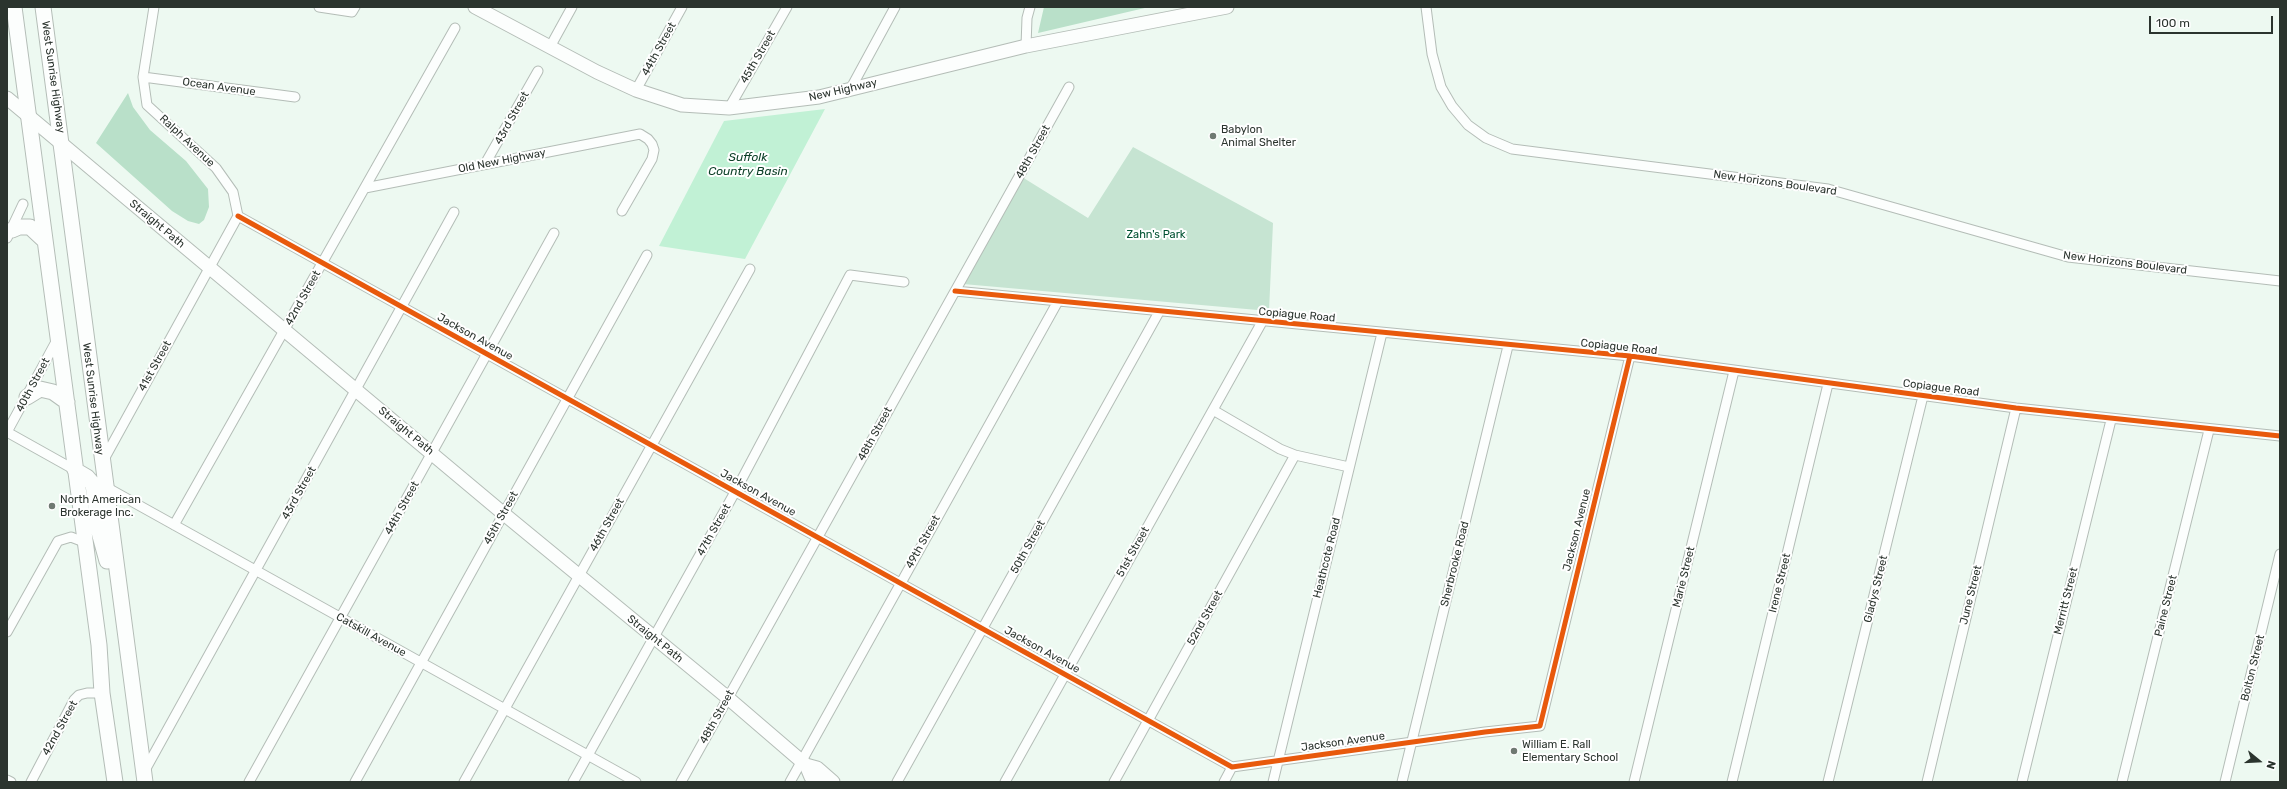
<!DOCTYPE html>
<style>
body{margin:0}
#map{position:relative;width:2287px;height:789px;overflow:hidden;background:#edf9f1;font-family:Rubik,sans-serif}
canvas{display:block}
.frame{position:absolute;inset:0;border:8px solid #2b342e;pointer-events:none}
.north{position:absolute;left:2239px;top:741px;width:40px;height:40px;-webkit-text-stroke:3px #fff;paint-order:stroke;rotate:108deg;font-size:11px;font-weight:700;line-height:16px;text-align:center;color:#2b342e}
.north::after{content:'';display:block;margin:auto;width:14px;height:18px;background:#2b342e;clip-path:polygon(50% 0,100% 100%,50% 72%,0 100%)}
.scale{position:absolute;left:2149px;top:16px;width:124px;height:18px;box-sizing:border-box;border:2px solid #2b342e;border-top:0;padding-left:5px;font-size:12px;line-height:14px;white-space:nowrap;color:#2b342e;-webkit-text-stroke:3px #fff;paint-order:stroke}
</style>
<div id="map">
<canvas width="2287" height="789"></canvas>
<div class="frame"></div>
<div class="north">N</div>
<div class="scale">100 m</div>
</div>
<script>
const g = document.querySelector('canvas').getContext('2d');
g.lineJoin = 'round';
function fill(path, color) {
  g.fillStyle = color;
  g.fill(path, 'evenodd');
}
function shape(rows) {
  const path = new Path2D();
  for (const r of rows) {
    path.moveTo(r[0], r[1]);
    for (let i = 2; i < r.length; i += 2) path.lineTo(r[i], r[i + 1]);
  }
  return path;
}
function stroke(path, color, width, dash) {
  g.strokeStyle = color;
  g.lineWidth = width;
  g.lineCap = dash ? 'butt' : 'round';
  g.setLineDash(dash || []);
  g.stroke(path);
}
function label(font, color, halo, rows, align = 'center') {
  g.font = font + ' Rubik,sans-serif';
  g.lineWidth = 4;
  g.setLineDash([]);
  g.textBaseline = 'middle';
  g.strokeStyle = halo;
  g.fillStyle = color;
  for (const [text, x, y, turn = 0] of rows) {
    g.save();
    g.translate(x, y);
    g.rotate((+turn || 0) * Math.PI / 180);
    g.textAlign = isNaN(turn) ? turn : align;
    if (halo) g.strokeText(text, 0, 0);
    g.fillText(text, 0, 0);
    g.restore();
  }
}
const green = shape([
 [1133,147,1273,223,1269,311,963,284,1022,177,1088,218]
]);
const forest = shape([
 [1044,7,1149,7,1038,33],
 [128,93,133,107,150,130,186,161,208,189,209,207,204,220,199,224,188,221,172,211,96,143]
]);
const water = shape([
 [825,109,745,259,659,246,724,121]
]);
const minor = shape([
 [319,7,352,12,355,7],
 [1426,7,1432,54,1441,87,1452,106,1468,125,1486,138,1512,149,1828,189,2068,257,2280,281],
 [1026,46,1027,18,1030,7],
 [550,47,572,7],
 [143,77,295,97],
 [851,88,895,7],
 [636,90,682,7],
 [729,108,787,7],
 [485,164,538,71],
 [365,188,640,134,648,139,652,144,654,150,652,159,622,211],
 [238,216,1232,767,1485,732,1540,726,1630,356],
 [7,238,23,204],
 [955,291,1630,356,2016,408,2280,436],
 [1213,410,1280,449,1295,455,1349,467],
 [7,432,58,338],
 [7,432,75,470],
 [103,461,238,216,233,192,216,168,147,105,143,77,154,7],
 [106,487,636,782],
 [174,525,455,28],
 [7,632,58,541,71,537,84,542],
 [144,772,454,212],
 [7,780,11,782],
 [31,782,74,700,79,695,87,693,102,693],
 [249,782,554,233],
 [355,782,647,255],
 [464,782,750,269],
 [573,782,735,492,850,275,904,282],
 [681,782,1069,87],
 [790,782,1057,303],
 [897,782,1159,312],
 [1005,782,1262,322],
 [1114,782,1295,455],
 [1224,782,1232,767],
 [1273,782,1382,333],
 [1402,782,1508,346],
 [1634,782,1734,371],
 [1732,782,1828,384],
 [1828,782,1923,396],
 [1927,782,2016,408],
 [2022,782,2111,420],
 [2122,782,2209,430],
 [2225,782,2280,554]
]);
const secondary = shape([
 [475,7,597,72,636,90,682,105,729,108,819,97,1026,46,1227,7],
 [7,98,504,514,728,698,806,765,811,777,817,782],
 [806,765,817,768,833,782]
]);
const trunk = shape([
 [14,7,99,645,102,693,115,782],
 [43,7,145,782],
 [12,230,19,227,30,227,45,241],
 [27,397,40,389,53,392,67,402],
 [75,470,87,477,93,484,99,532,107,561]
]);
const cycleway = shape([
 [238,216,1232,767,1485,732,1540,726,1630,356],
 [955,291,1630,356,2016,408,2280,436]
]);
const markers = [
 [1213,136,4,"#6f7972"],
 [52,506,4,"#6f7972"],
 [1514,751,4,"#6f7972"]
];
const streetNames = [
 ["44th Street",659,49,-61],
 ["45th Street",758,57,-60],
 ["West Sunrise Highway",53,77,82],
 ["Ocean Avenue",219,87,8],
 ["New Highway",843,90,-13],
 ["43rd Street",512,118,-61],
 ["Ralph Avenue",187,141,43],
 ["48th Street",1033,152,-61],
 ["Old New Highway",502,161,-11],
 ["New Horizons Boulevard",1775,183,8],
 ["Straight Path",157,224,40],
 ["New Horizons Boulevard",2125,263,7],
 ["42nd Street",303,298,-61],
 ["Copiague Road",1297,315,5],
 ["Jackson Avenue",475,337,29],
 ["Copiague Road",1619,347,6],
 ["41st Street",155,366,-61],
 ["40th Street",33,385,-62],
 ["Copiague Road",1941,388,7],
 ["West Sunrise Highway",93,399,83],
 ["Straight Path",406,431,40],
 ["48th Street",875,434,-61],
 ["43rd Street",299,493,-61],
 ["Jackson Avenue",758,493,29],
 ["44th Street",402,508,-61],
 ["45th Street",501,518,-61],
 ["46th Street",607,525,-61],
 ["47th Street",714,530,-61],
 ["Jackson Avenue",1577,530,-76],
 ["49th Street",923,542,-61],
 ["50th Street",1028,547,-61],
 ["51st Street",1133,552,-61],
 ["Heathcote Road",1327,558,-76],
 ["Sherbrooke Road",1455,564,-76],
 ["Marie Street",1684,577,-76],
 ["Irene Street",1780,583,-76],
 ["Gladys Street",1876,589,-76],
 ["June Street",1971,595,-76],
 ["Merritt Street",2066,601,-76],
 ["Paine Street",2166,606,-76],
 ["52nd Street",1205,618,-61],
 ["Catskill Avenue",371,635,29],
 ["Straight Path",655,639,39],
 ["Jackson Avenue",1042,650,29],
 ["Bolton Street",2253,668,-76],
 ["48th Street",717,717,-61],
 ["42nd Street",60,728,-61],
 ["Jackson Avenue",1343,742,-8]
];
const poiNames = [
 ["Babylon",1221,130],
 ["Animal Shelter",1221,143],
 ["North American",60,500],
 ["Brokerage Inc.",60,513],
 ["William E. Rall",1522,745],
 ["Elementary School",1522,758]
];
const parkNames = [
 ["Zahn's Park",1156,235]
];
const waterNames = [
 ["Suffolk",748,158],
 ["Country Basin",748,172]
];
fill(green, '#c6e4d2');
fill(forest, '#b9e0c9');
fill(water, '#c1f1d5');
stroke(minor, '#b4bdb7', 11);
stroke(secondary, '#b4bdb7', 15);
stroke(trunk, '#b4bdb7', 17);
stroke(minor, '#fcfefd', 9);
stroke(secondary, '#fcfefd', 13);
stroke(trunk, '#fcfefd', 15);
stroke(cycleway, '#e8590c', 5);
for (const [x, y, r, color] of markers) {
  const dot = new Path2D();
  dot.arc(x, y, r, 0, 2 * Math.PI);
  g.fillStyle = color;
  g.fill(dot);
  stroke(dot, '#fff', 1.5);
}
label('11px', '#2b342e', '#fff', streetNames);
label('11px', '#2b342e', '#fff', poiNames, 'left');
label('11px', '#005131', '#fff', parkNames);
label('italic 12px', '#0d4028', '#fff', waterNames);
</script>
